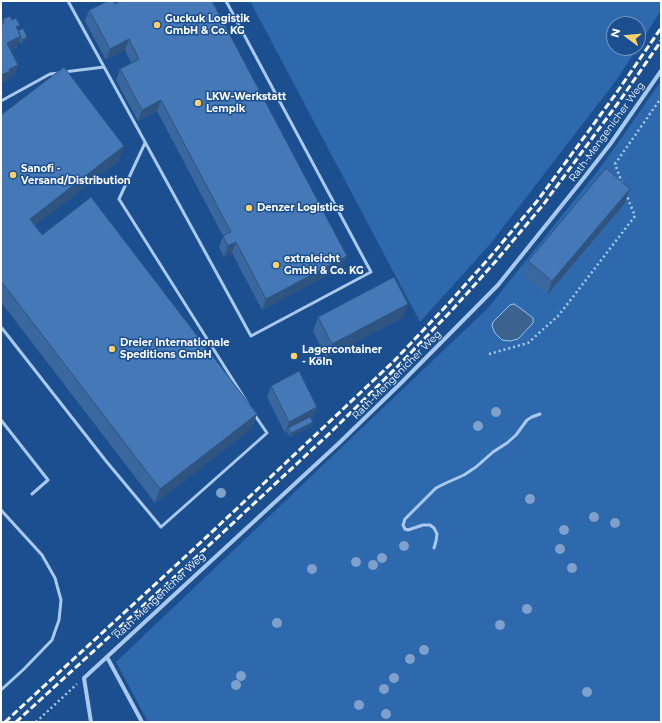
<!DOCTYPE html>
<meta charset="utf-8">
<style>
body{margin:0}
#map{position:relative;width:662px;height:723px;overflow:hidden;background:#1b4f8f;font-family:Montserrat,sans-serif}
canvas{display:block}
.frame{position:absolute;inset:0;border:2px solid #fff;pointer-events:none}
.north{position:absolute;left:606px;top:16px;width:40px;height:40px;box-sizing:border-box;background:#1b4f8f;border:1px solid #7695bc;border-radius:50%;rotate:286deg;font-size:11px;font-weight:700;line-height:16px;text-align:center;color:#fff}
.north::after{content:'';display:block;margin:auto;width:14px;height:18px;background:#ffd166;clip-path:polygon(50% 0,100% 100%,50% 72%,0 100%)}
</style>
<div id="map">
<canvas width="662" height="723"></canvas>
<div class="frame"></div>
<div class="north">N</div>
</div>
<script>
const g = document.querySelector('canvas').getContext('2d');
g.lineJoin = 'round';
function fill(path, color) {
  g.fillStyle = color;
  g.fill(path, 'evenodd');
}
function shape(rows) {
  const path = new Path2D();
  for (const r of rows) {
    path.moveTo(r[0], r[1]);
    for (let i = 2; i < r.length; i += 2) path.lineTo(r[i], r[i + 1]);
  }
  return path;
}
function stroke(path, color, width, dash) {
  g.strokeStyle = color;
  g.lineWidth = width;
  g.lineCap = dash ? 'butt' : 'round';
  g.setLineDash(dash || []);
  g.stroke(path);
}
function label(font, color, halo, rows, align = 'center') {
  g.font = font + ' Montserrat,sans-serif';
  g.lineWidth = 3;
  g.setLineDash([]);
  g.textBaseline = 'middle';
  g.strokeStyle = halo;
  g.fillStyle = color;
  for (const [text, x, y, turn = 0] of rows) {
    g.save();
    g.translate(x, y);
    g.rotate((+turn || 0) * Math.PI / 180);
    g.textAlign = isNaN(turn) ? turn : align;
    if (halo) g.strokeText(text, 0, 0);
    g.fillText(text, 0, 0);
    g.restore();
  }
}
const green = shape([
 [250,1,661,1,661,10,638,47,638,24,614,24,614,48,637,48,618,78,491,243,420,322],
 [661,81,661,722,148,722,116,662,488,308,601,167]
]);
const water = shape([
 [514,304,520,308,533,318,533,323,518,339,510,341,502,340,495,333,492,326,493,322,510,305,514,304]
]);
const path = shape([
 [622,183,615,164,661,98],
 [489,354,528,343,559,315,635,216,626,194],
 [36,722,77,684]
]);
const lane = shape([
 [68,1,251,336,371,272,226,1],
 [64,72,104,67],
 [1,101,50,74,59,73],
 [145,143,119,199,248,404],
 [1,327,106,461,161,527,267,433,254,414],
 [1,420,48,480,32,494],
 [1,510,42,555,55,578,61,600,59,620,52,640,24,669,1,690],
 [434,548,436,541,437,534,434,528,430,525,423,525,408,530,405,529,403,525,405,519,436,488,446,483,464,475,476,467,493,452,507,443,516,435,527,420,532,417,540,414]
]);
const street = shape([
 [107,657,142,722],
 [91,722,84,678,338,444,400,384,498,285,583,179,611,143,661,71]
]);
const rail = shape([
 [5,722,199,544,325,426,394,361,448,304,490,257,538,200,615,95,661,28],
 [16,722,204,550,331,432,398,366,453,309,496,261,543,205,621,99,661,41]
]);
const trees = [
 [496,412],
 [478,426],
 [221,493],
 [530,499],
 [594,517],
 [615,523],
 [564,530],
 [404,546],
 [560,549],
 [382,558],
 [356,562],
 [373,565],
 [572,568],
 [312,569],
 [527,609],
 [277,623],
 [500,625],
 [424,650],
 [410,659],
 [241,676],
 [394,678],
 [236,685],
 [384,689],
 [587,692],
 [359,705],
 [386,714]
];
const wall = shape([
 [115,4,343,267,262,310,232,253,224,257,219,247,223,236,157,111,138,121,116,80,120,69,131,63,125,50,106,60,85,21,89,10],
 [3,19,27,37,26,41,21,44,19,40,17,47,10,50,18,65,14,76,7,79,6,82,1,84,1,24],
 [1,115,119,161,35,225,42,235,257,414,251,429,155,503,1,302],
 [625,203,547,295,523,275,528,261],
 [318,317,402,318,326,358,313,331],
 [271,386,317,407,313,418,311,419,313,422,311,426,290,437,287,432,285,433,267,397]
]);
const shadedWall = shape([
 [20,25,16,36,16,27],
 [21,36,17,47,3,54,7,43],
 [27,37,26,41,21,44,22,40],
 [129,39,125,50,106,60,110,49],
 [18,65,14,76,7,79,6,82,1,84,1,75,9,69],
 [161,100,157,111,138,121,142,110],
 [124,146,119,161,25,233,30,219],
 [630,189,625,203,547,295,552,281],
 [236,242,232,253,224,257,228,246],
 [347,256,343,267,262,310,266,299],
 [408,304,402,318,326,358,332,344],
 [317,407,313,418,290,431,288,428,287,432,285,433,289,422],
 [257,414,251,429,155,503,160,489],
 [313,422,311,426,290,437,291,433]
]);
const building = shape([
 [108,1,113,1,115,4,120,1,212,1,347,256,266,299,236,242,228,246,223,236,231,232,161,100,142,110,120,69,139,59,129,39,110,49,89,10,108,1],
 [10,16,12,20,16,18,20,25,16,27,21,36,7,43,18,65,9,69,10,71,1,75,1,25,4,23,3,19,10,16],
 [23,28,27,37,22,40,18,31,23,28],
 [64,67,124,146,30,219,42,235,91,197,257,414,160,489,1,281,1,115,64,67],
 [606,168,630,189,552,281,528,261,606,168],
 [394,277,408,304,332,344,318,317,394,277],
 [299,371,317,407,289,422,271,386,299,371],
 [310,417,313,422,291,433,288,428,310,417]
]);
const markers = [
 [157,25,4,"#ffd166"],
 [198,103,4,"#ffd166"],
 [13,175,4,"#ffd166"],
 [249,208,4,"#ffd166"],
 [276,265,4,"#ffd166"],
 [112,349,4,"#ffd166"],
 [294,356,4,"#ffd166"]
];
const poiNames = [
 ["Guckuk Logistik",165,19],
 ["GmbH & Co. KG",165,31],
 ["LKW-Werkstatt",206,97],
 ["Lempik",206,109],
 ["Sanofi -",21,169],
 ["Versand/Distribution",21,181],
 ["Denzer Logistics",257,208],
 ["extraleicht",284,259],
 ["GmbH & Co. KG",284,271],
 ["Dreier Internationale",120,343],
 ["Speditions GmbH",120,355],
 ["Lagercontainer",302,350],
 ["- Köln",302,362]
];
const streetNames = [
 ["Rath-Mengenicher Weg",607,132,-54],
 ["Rath-Mengenicher Weg",397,375,-45],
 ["Rath-Mengenicher Weg",160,596,-43]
];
fill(green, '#2e69ad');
fill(water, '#3c6290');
stroke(water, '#9cc4f0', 1);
stroke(path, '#a9c9ee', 2.5, [2, 3]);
stroke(lane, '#a9c9ee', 3);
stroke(street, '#a9c9ee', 4);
stroke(rail, '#fff', 3, [7, 3]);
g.fillStyle = '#7ea0ca';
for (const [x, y] of trees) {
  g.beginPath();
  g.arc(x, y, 5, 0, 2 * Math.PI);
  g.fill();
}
fill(wall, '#3a679d');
fill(shadedWall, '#305480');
fill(building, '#4478b7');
stroke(building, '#305480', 1);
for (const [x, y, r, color] of markers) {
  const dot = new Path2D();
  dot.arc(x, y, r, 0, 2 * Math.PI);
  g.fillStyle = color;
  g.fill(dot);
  stroke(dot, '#1b4f8f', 1.5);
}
label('bold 10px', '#fff', '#1b4f8f', poiNames, 'left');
label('10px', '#fff', '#1b4f8f', streetNames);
</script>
